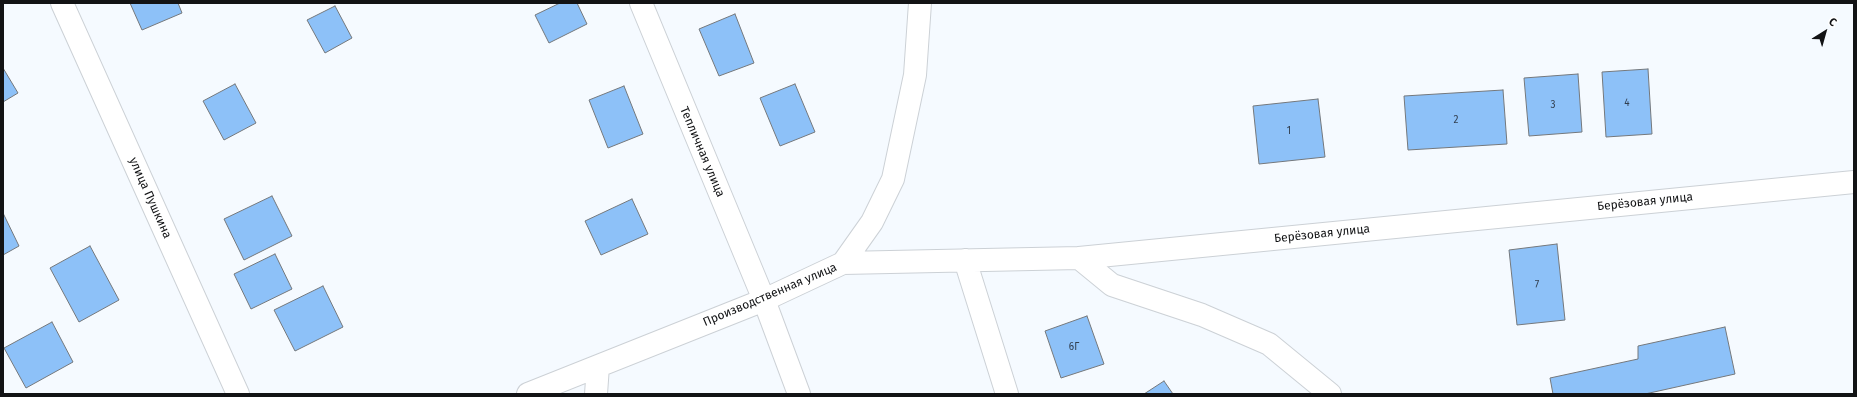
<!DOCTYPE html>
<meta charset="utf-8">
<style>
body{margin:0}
#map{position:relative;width:1857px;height:397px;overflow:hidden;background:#f5faff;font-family:"Fira Sans",sans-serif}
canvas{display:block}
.frame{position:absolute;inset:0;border:4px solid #121315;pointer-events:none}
.north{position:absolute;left:1805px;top:12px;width:40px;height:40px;-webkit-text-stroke:3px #fff;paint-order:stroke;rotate:37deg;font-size:11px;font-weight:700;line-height:16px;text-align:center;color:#121315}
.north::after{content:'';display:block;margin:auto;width:14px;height:18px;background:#121315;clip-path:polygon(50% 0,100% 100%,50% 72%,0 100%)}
</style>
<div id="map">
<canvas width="1857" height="397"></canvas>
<div class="frame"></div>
<div class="north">С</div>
</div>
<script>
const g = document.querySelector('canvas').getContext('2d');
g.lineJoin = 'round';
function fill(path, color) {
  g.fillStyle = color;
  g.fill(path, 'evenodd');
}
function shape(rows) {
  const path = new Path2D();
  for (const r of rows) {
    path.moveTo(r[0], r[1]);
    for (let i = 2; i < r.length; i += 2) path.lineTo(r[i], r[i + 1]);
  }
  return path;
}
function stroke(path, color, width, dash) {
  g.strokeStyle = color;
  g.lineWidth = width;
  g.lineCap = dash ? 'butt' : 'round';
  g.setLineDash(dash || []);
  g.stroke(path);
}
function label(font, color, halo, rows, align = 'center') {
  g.font = font + ' "Fira Sans",sans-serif';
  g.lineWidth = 4;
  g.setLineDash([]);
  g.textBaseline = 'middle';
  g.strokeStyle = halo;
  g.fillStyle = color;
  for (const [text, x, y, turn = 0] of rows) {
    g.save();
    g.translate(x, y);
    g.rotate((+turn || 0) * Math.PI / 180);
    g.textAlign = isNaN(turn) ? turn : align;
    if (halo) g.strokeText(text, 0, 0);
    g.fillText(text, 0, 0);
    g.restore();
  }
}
const building = shape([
 [130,3,178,3,182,13,142,30,130,3],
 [560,3,577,3,587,24,549,43,535,15,560,3],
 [335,6,352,38,325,53,307,20,335,6],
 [735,14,754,63,719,76,699,29,735,14],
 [3,68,18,93,3,102,3,68],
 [1648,69,1652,134,1606,137,1602,72,1648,69],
 [1578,74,1582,132,1529,136,1524,78,1578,74],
 [235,84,256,123,224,140,203,101,235,84],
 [795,84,815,132,780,146,760,98,795,84],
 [624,86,643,134,608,148,589,100,624,86],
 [1503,90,1507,144,1408,150,1404,96,1503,90],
 [1318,99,1325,157,1259,164,1253,106,1318,99],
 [272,196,292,236,244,260,224,219,272,196],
 [632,199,648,234,601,255,585,221,632,199],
 [3,213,19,246,3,255,3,213],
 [1557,244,1565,320,1517,325,1509,250,1557,244],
 [90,246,119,300,79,322,50,268,90,246],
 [275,254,292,289,251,309,234,274,275,254],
 [323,286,343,327,295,351,274,310,323,286],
 [1087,316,1104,364,1061,378,1045,331,1087,316],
 [52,322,73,362,26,388,4,348,52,322],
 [1725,327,1735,374,1645,394,1553,394,1550,378,1638,359,1638,346,1725,327],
 [1164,381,1173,394,1144,394,1164,381]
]);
const minor = shape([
 [62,3,238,394],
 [641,3,764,300,799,394],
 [1079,258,1112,285,1202,315,1269,344,1330,394],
 [965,260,1007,394],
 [843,263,1079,258,1854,182],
 [528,394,764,300,843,263,872,222,893,179,915,75,920,3],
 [596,394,598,366]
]);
const numberNames = [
 ["4",1627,103],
 ["3",1553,105],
 ["2",1456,120],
 ["1",1289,131],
 ["7",1537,285],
 ["6Г",1074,347]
];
const streetNames = [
 ["Тепличная улица",702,152,67],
 ["улица Пушкина",150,198,66],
 ["Берёзовая улица",1645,202,-6],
 ["Берёзовая улица",1322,234,-6],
 ["Производственная улица",770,295,-23]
];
fill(building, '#8dc1f8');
stroke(building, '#74787c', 1);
stroke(minor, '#ccd1d6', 24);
stroke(minor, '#fff', 22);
label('10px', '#313e4e', null, numberNames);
label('12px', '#121315', '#fff', streetNames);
</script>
